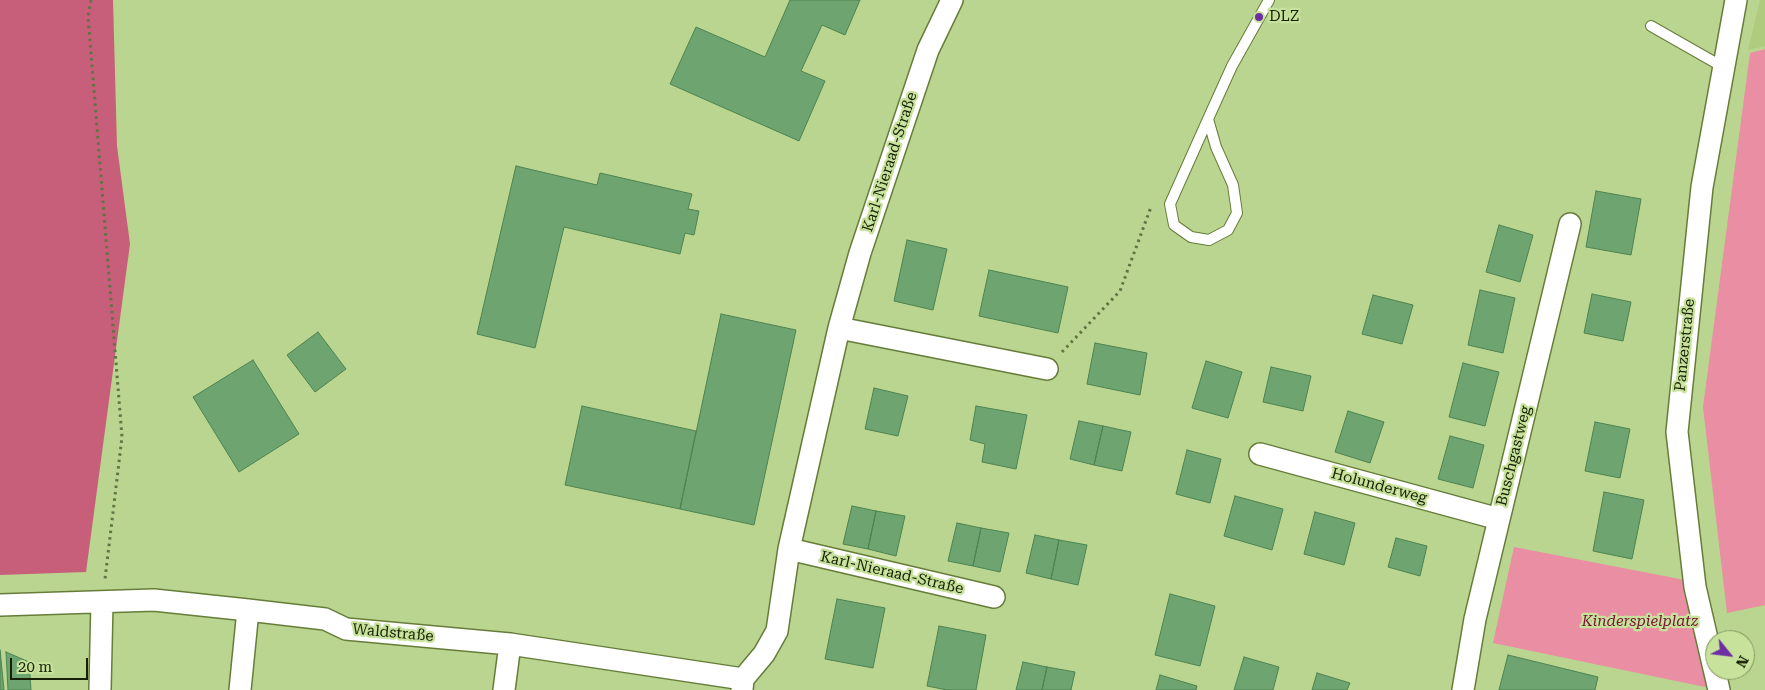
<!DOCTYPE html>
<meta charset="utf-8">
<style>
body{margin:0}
#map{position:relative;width:1765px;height:690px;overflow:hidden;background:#bad58f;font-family:"Roboto Serif",serif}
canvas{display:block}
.north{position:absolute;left:1705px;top:630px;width:50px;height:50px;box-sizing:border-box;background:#c7e29b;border:1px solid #81945f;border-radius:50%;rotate:119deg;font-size:14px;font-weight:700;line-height:20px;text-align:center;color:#172004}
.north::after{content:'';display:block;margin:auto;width:18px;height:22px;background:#6e2ea3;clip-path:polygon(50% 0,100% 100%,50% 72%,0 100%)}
.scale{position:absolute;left:10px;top:658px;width:78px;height:22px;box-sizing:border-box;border:2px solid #172004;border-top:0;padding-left:6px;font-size:15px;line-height:18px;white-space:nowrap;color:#172004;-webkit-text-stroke:4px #c7e29b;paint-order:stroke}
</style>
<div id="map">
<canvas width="1765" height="690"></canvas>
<div class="north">N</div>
<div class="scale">20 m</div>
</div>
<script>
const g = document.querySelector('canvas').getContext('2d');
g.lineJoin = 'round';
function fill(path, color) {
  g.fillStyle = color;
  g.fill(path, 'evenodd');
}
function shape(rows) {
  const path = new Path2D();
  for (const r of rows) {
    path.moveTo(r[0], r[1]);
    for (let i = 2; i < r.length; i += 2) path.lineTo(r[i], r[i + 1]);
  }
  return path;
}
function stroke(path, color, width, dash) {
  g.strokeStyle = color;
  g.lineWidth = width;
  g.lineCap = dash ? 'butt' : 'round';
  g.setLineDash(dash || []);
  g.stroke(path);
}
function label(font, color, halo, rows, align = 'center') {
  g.font = font + ' "Roboto Serif",serif';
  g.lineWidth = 4.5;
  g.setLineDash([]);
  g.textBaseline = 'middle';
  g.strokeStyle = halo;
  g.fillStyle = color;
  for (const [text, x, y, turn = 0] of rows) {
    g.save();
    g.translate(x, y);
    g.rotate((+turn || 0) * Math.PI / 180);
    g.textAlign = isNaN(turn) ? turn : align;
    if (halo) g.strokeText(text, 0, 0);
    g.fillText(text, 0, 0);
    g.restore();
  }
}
const built = shape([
 [1760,0,1765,0,1765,46,1748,50]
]);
const green = shape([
 [1765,49,1765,605,1727,613,1703,407,1750,53],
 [1514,547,1685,580,1710,688,1493,643]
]);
const forest = shape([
 [0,0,113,0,117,146,130,244,86,572,0,575]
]);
const building = shape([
 [790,0,860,0,845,35,822,25,801,71,825,81,799,141,670,84,696,27,765,57,790,0],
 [516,166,597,185,600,173,692,194,688,209,699,211,694,235,685,233,680,254,564,227,535,348,477,334,516,166],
 [1596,191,1641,199,1631,255,1586,247,1596,191],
 [1499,225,1533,235,1520,282,1486,272,1499,225],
 [907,240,947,249,933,310,894,301,907,240],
 [989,270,1068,287,1058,333,979,316,989,270],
 [1480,290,1515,298,1503,353,1468,345,1480,290],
 [1592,294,1631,302,1623,341,1584,333,1592,294],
 [1373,295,1413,305,1402,344,1362,334,1373,295],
 [721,314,796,330,754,525,680,509,721,314],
 [318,332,346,369,315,392,287,355,318,332],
 [1095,343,1147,353,1140,395,1087,384,1095,343],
 [253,360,299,434,239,472,193,397,253,360],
 [1206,361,1242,372,1228,418,1192,408,1206,361],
 [1463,363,1499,372,1485,426,1449,417,1463,363],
 [1271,367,1311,376,1303,411,1263,402,1271,367],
 [874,388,908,396,898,436,865,429,874,388],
 [582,406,696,431,680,509,565,485,582,406],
 [976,406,1027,415,1016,469,982,462,985,444,970,440,976,406],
 [1348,411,1384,422,1370,463,1335,452,1348,411],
 [1079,421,1103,426,1094,465,1070,459,1079,421],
 [1595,422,1630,429,1620,478,1585,471,1595,422],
 [1103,426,1131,432,1122,471,1094,465,1103,426],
 [1450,436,1484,445,1473,488,1438,479,1450,436],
 [1187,450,1221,459,1210,503,1176,494,1187,450],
 [1604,492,1644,500,1632,559,1593,551,1604,492],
 [1235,496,1283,509,1272,550,1224,536,1235,496],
 [852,506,876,511,868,549,843,544,852,506],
 [876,511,905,516,896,556,868,549,876,511],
 [1315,512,1355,523,1344,565,1304,554,1315,512],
 [957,523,981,528,973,566,948,561,957,523],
 [981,528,1009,533,1000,572,973,566,981,528],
 [1035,535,1059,540,1051,579,1026,573,1035,535],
 [1396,538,1427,546,1420,576,1388,567,1396,538],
 [1059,540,1087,545,1078,585,1051,579,1059,540],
 [1170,594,1215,606,1200,666,1155,655,1170,594],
 [837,599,885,608,873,668,825,659,837,599],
 [939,626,986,635,976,690,947,690,927,686,939,626],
 [0,650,4,690,0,690,0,650],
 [6,652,29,662,31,690,8,690,6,652],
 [1508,655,1598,677,1595,690,1499,690,1508,655],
 [1244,657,1279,667,1273,690,1234,690,1244,657],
 [1023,662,1047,667,1042,690,1016,690,1023,662],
 [1047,667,1075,672,1071,690,1042,690,1047,667],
 [1317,673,1350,683,1347,690,1312,690,1317,673],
 [1160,675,1197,686,1196,690,1156,690,1160,675]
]);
const path = shape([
 [91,0,88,16,122,437,105,579],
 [1062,352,1120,291,1151,207]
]);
const service = shape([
 [1651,26,1723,67],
 [1208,119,1216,147,1233,185,1237,213,1228,230,1209,240,1191,237,1174,225,1170,204,1208,119],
 [1208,119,1232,66,1269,0]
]);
const minor = shape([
 [839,328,1047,369],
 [1260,454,1499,519],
 [789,549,994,597],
 [0,605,154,600,248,610,325,619,346,629,510,644,743,679,742,690],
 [743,679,764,654,777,631,789,549,839,328,860,253,928,50,952,0],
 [100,690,102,602],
 [240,690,248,610],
 [504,690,510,644],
 [1463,690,1475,619,1570,224],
 [1719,690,1695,587,1677,432,1702,187,1736,0]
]);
const markers = [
 [1259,17,5,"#6e2ea3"]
];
const poiNames = [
 ["DLZ",1269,17]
];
const streetNames = [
 ["Karl-Nieraad-Straße",890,162,-72],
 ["Panzerstraße",1685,345,-84],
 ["Buschgastweg",1514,456,-76],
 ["Holunderweg",1379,486,15],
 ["Karl-Nieraad-Straße",892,573,13],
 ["Waldstraße",393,633,5]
];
const parkNames = [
 ["Kinderspielplatz",1640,622]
];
fill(built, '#afcb7e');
fill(green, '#e98ea3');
fill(forest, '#c75e7a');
fill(building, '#6da46f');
stroke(building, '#4d8350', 1);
stroke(service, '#667d3a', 12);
stroke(minor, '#667d3a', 24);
stroke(path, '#617243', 3, [2.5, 4]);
stroke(service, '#fff', 10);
stroke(minor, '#fff', 21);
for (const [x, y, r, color] of markers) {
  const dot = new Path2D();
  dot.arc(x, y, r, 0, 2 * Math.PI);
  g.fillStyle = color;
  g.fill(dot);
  stroke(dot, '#c7e29b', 2);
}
label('15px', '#172004', '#c7e29b', poiNames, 'left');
label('15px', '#172004', '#c7e29b', streetNames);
label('italic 15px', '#761337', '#c7e29b', parkNames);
</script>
